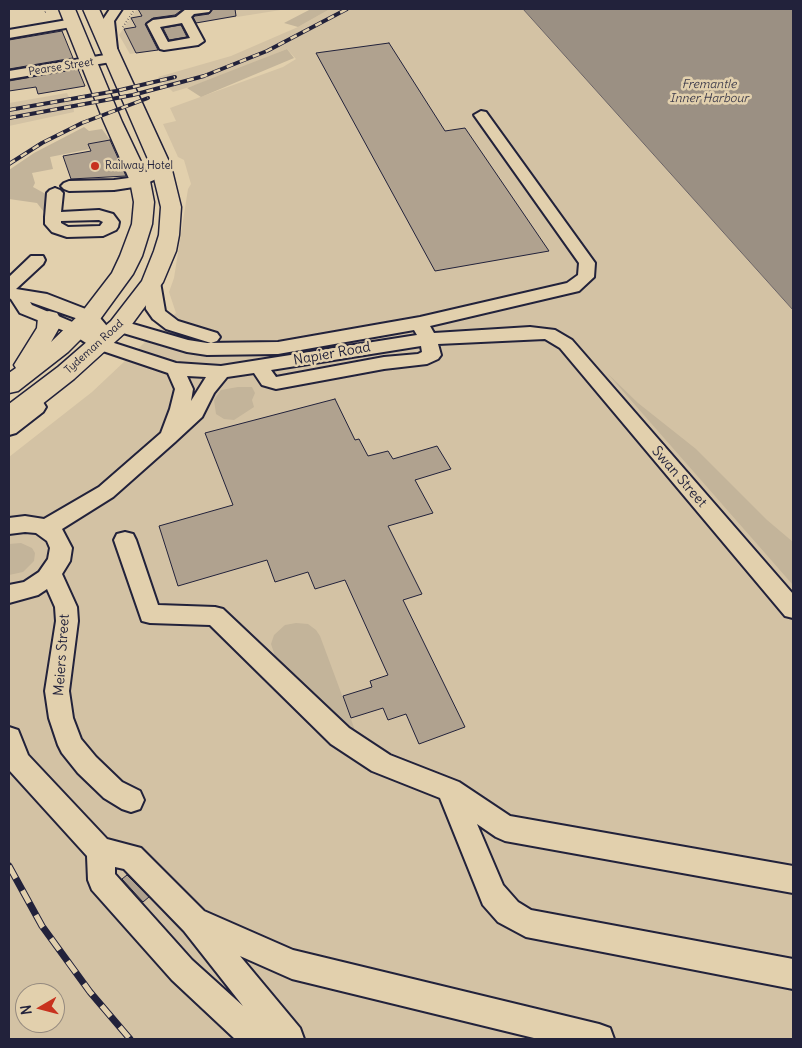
<!DOCTYPE html>
<style>
body{margin:0}
#map{position:relative;width:802px;height:1048px;overflow:hidden;background:#e2d0ad;font-family:Delius,sans-serif}
canvas{display:block}
.frame{position:absolute;inset:0;border:10px solid #22223b;pointer-events:none}
.north{position:absolute;left:15px;top:983px;width:50px;height:50px;box-sizing:border-box;background:#e2d0ad;border:1px solid #958a7f;border-radius:50%;rotate:262deg;font-size:14px;font-weight:700;line-height:20px;text-align:center;color:#22223b}
.north::after{content:'';display:block;margin:auto;width:18px;height:22px;background:#c8321e;clip-path:polygon(50% 0,100% 100%,50% 72%,0 100%)}
</style>
<div id="map">
<canvas width="802" height="1048"></canvas>
<div class="frame"></div>
<div class="north">N</div>
</div>
<script>
const g = document.querySelector('canvas').getContext('2d');
g.lineJoin = 'round';
function fill(path, color) {
  g.fillStyle = color;
  g.fill(path, 'evenodd');
}
function shape(rows) {
  const path = new Path2D();
  for (const r of rows) {
    path.moveTo(r[0], r[1]);
    for (let i = 2; i < r.length; i += 2) path.lineTo(r[i], r[i + 1]);
  }
  return path;
}
function stroke(path, color, width, dash) {
  g.strokeStyle = color;
  g.lineWidth = width;
  g.lineCap = dash ? 'butt' : 'round';
  g.setLineDash(dash || []);
  g.stroke(path);
}
function label(font, color, halo, rows, align = 'center') {
  g.font = font + ' Delius,sans-serif';
  g.lineWidth = 5;
  g.setLineDash([]);
  g.textBaseline = 'middle';
  g.strokeStyle = halo;
  g.fillStyle = color;
  for (const [text, x, y, turn = 0] of rows) {
    g.save();
    g.translate(x, y);
    g.rotate((+turn || 0) * Math.PI / 180);
    g.textAlign = isNaN(turn) ? turn : align;
    if (halo) g.strokeText(text, 0, 0);
    g.fillText(text, 0, 0);
    g.restore();
  }
}
const built = shape([
 [137,9,287,9,193,24,202,42,130,54,119,35],
 [330,9,523,9,793,310,793,1039,9,1039,9,457,92,392,176,313,169,292,174,278,188,189,191,184,184,160,178,157,163,124,176,121,170,108,283,67,296,59,287,49,209,81,173,92,158,77,231,56,298,27],
 [25,993,55,993,55,1023,25,1023],
 [67,93,69,97,72,97,74,112,9,126,9,103]
]);
const green = shape([
 [311,9,330,9,298,27,284,23],
 [287,49,294,58,201,97,187,88],
 [84,127,89,131,102,129,110,140,88,144,90,149,50,157,53,169,32,173,35,183,33,187,53,198,47,216,37,203,9,199,9,170,34,153],
 [607,373,638,403,696,449,767,520,793,542,793,585],
 [238,387,252,387,255,393,252,400,254,407,234,420,224,419,216,414,214,400,221,390],
 [21,543,32,548,35,553,34,561,23,572,9,575,9,544],
 [296,623,308,624,316,630,320,636,356,733,275,656,271,644,274,635,285,625]
]);
const water = shape([
 [523,9,793,9,793,310,523,9]
]);
const building = shape([
 [138,9,183,9,175,15,153,18,145,24,158,50,136,53,124,29,136,27,131,18,142,16,138,9],
 [213,9,235,9,236,16,196,23,193,17,195,16,209,14,213,9],
 [181,25,187,37,169,40,163,28,181,25],
 [62,31,73,58,9,69,9,40,62,31],
 [389,43,445,131,465,128,549,251,435,271,316,53,389,43],
 [78,69,85,86,38,94,36,87,9,91,9,81,78,69],
 [110,140,126,176,71,179,63,156,91,151,88,144,110,140],
 [335,399,355,440,359,439,368,456,388,451,393,459,437,446,451,469,415,480,433,513,388,526,422,594,403,600,465,727,419,744,406,714,388,720,383,708,351,718,343,696,372,687,370,681,388,675,345,580,315,589,308,572,275,582,267,560,178,586,159,526,233,505,205,433,335,399],
 [127,875,149,897,143,902,122,879,127,875]
]);
const path = shape([
 [45,12,47,11],
 [123,27,135,9]
]);
const minor = shape([
 [110,9,122,9,114,21,118,58,117,61,9,79,9,71,105,55,102,21,110,9],
 [186,9,211,9,209,12,194,14,191,17,204,41,198,45,164,50,160,49,147,24,153,20,176,17,186,9],
 [182,23,190,38,168,42,160,27,182,23],
 [73,19,77,20,79,23,77,26,9,38,9,30,73,19],
 [481,111,486,112,595,263,594,277,579,291,430,326,434,333,530,327,555,330,572,340,793,594,793,618,785,616,560,348,545,339,438,344,441,355,438,359,427,364,384,369,276,389,262,385,254,373,227,377,214,393,202,417,175,442,113,497,62,529,72,548,70,561,62,574,77,607,78,621,69,691,73,718,81,739,96,757,122,782,140,791,144,800,140,809,131,812,122,809,104,798,78,773,62,753,58,745,49,718,45,691,56,621,55,607,47,589,38,595,9,603,9,585,24,582,39,572,48,559,50,548,47,541,36,533,25,532,9,534,9,518,25,516,44,519,99,487,161,433,170,409,175,389,168,373,94,348,72,334,20,313,11,299,9,298,9,277,31,256,43,256,45,260,43,264,16,289,47,294,96,313,106,325,108,341,176,363,221,366,417,335,414,330,278,354,207,355,187,352,113,330,110,326,113,322,119,320,188,340,207,343,278,342,420,317,567,283,578,275,579,263,474,115,481,111],
 [30,302,84,321,89,329,32,305,30,302],
 [421,346,422,352,418,354,384,357,276,377,271,370,421,346],
 [187,376,206,377,191,401,193,389,187,376],
 [161,162,166,163,168,166,166,169,154,180,140,186,114,190,69,191,64,189,61,186,64,183,69,181,114,180,136,177,144,174,156,163,161,162],
 [55,188,60,190,63,193,61,212,99,210,113,214,119,222,118,227,116,230,103,236,67,237,52,232,45,224,45,217,47,193,50,190,55,188],
 [99,220,103,222,100,226,68,227,61,223,61,221,99,220],
 [152,277,158,278,160,282,165,311,178,321,217,333,220,337,217,341,211,343,166,329,153,319,146,309,144,282,146,278,152,277],
 [36,400,43,402,46,407,43,412,16,433,9,435,9,418,29,402,36,400],
 [125,532,133,534,136,540,158,605,215,607,223,609,349,728,390,755,459,782,510,816,793,866,793,893,505,841,496,837,477,824,503,885,518,902,531,910,793,959,793,989,526,937,498,922,483,905,440,798,372,771,331,744,210,625,150,623,142,621,114,540,117,534,125,532],
 [9,727,18,730,28,755,107,839,141,848,204,911,293,950,599,1024,610,1028,614,1039,538,1039,292,979,240,956,300,1028,304,1039,235,1039,172,980,92,890,88,880,87,856,9,770,9,727],
 [115,867,124,869,184,931,243,1006,192,960,115,874,115,867]
]);
const major = shape([
 [59,9,75,9,122,122,150,181,154,202,152,224,142,256,133,274,98,322,68,352,18,391,9,393,9,373,16,368,14,365,37,328,38,318,41,313,49,311,57,313,60,318,59,328,51,342,82,312,112,273,120,256,132,224,134,202,130,181,104,122,59,9],
 [83,9,99,9,171,166,181,207,179,235,176,251,163,282,127,331,74,379,18,423,9,426,9,404,58,367,111,321,142,281,154,251,159,235,161,207,151,166,83,9]
]);
const railFar1 = shape([
 [9,110,116,91,175,77],
 [9,118,133,95,204,76,267,51,347,9],
 [9,164,42,143,82,123,148,98]
]);
const rail = shape([
 [9,866,42,926,90,992,130,1039]
]);
const markers = [
 [95,166,5,"#c8321e"]
];
const farStreetnames = [
 ["Pearse Street",61,67,-9],
 ["Tydeman Road",94,347,-42]
];
const farPoinames = [
 ["Railway Hotel",105,166]
];
const farWaternames = [
 ["Fremantle",709,85],
 ["Inner Harbour",709,99]
];
const streetNames = [
 ["Napier Road",332,354,-10],
 ["Swan Street",679,477,49],
 ["Meiers Street",62,655,-86]
];
fill(built, '#d3c2a4');
fill(green, '#c3b49a');
fill(water, '#9b9083');
stroke(water, '#6b6466', 1);
fill(building, '#b0a28f');
stroke(building, '#22223b', 1);
stroke(minor, '#22223b', 4);
stroke(major, '#22223b', 3);
stroke(path, '#22223b', 2, [0.5, 2.5]);
fill(minor, '#e2d0ad');
fill(major, '#e2d0ad');
stroke(railFar1, '#22223b', 4);
stroke(rail, '#22223b', 7);
stroke(railFar1, '#e2d0ad', 2.5, [7]);
stroke(rail, '#e2d0ad', 5, [14]);
for (const [x, y, r, color] of markers) {
  const dot = new Path2D();
  dot.arc(x, y, r, 0, 2 * Math.PI);
  g.fillStyle = color;
  g.fill(dot);
  stroke(dot, '#e2d0ad', 2);
}
label('11px', '#22223b', '#e2d0ad', farStreetnames);
label('11px', '#22223b', '#e2d0ad', farPoinames, 'left');
label('italic 12px', '#403e4d', '#e2d0ad', farWaternames);
label('14px', '#22223b', '#e2d0ad', streetNames);
</script>
